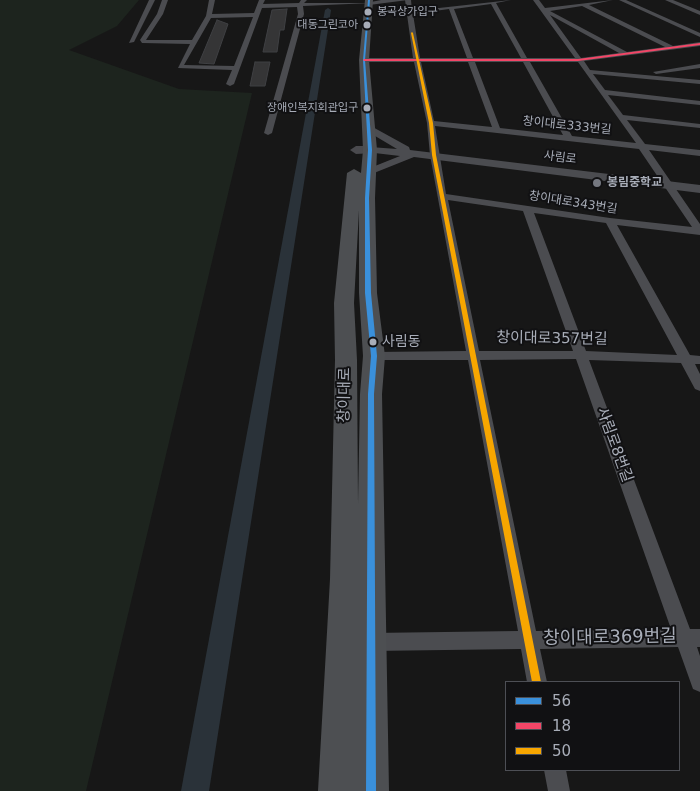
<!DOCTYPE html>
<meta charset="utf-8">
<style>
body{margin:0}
#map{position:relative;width:700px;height:791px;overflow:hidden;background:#171717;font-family:"DejaVu Sans",sans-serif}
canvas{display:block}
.legend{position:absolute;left:505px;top:681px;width:175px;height:90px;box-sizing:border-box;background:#111113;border:1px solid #4d4f55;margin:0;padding:6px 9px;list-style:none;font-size:15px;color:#a8adb8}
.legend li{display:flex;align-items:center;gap:10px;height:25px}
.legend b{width:25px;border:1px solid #4d4f55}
</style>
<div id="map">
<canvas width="700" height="791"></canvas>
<ul class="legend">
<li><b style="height:6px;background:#3a90db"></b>56</li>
<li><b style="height:6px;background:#f34667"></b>18</li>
<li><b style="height:6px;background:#f7a600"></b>50</li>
</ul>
</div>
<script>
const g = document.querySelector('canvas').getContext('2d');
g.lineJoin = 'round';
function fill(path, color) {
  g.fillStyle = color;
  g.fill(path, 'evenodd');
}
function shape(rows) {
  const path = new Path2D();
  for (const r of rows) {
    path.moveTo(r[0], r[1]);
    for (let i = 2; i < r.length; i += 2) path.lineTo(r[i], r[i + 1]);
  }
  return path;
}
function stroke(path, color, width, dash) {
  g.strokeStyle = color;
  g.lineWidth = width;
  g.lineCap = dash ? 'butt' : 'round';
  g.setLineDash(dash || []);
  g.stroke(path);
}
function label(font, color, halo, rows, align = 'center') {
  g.font = font + ' "DejaVu Sans","Noto Sans KR",sans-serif';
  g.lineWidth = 4;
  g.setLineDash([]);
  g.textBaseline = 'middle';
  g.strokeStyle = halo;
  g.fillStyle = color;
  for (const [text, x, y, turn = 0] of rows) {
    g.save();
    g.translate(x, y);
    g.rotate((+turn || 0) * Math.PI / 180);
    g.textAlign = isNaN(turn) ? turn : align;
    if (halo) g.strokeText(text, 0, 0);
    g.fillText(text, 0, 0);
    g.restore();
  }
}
const green = shape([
 [0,0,139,0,117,26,69,50,179,89,252,93,86,791,0,791]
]);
const canal = shape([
 [328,8,331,10,209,791,181,791,325,10,328,8]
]);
const building = shape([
 [287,9,284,30,280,30,277,52,263,52,272,10,287,9],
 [217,20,228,24,214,64,199,63,217,20],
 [255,62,270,62,265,86,250,86,255,62]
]);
const minor = shape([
 [149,0,155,0,134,42,129,43,149,0],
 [162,0,168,0,163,14,146,40,192,40,206,16,209,0,215,0,212,14,254,13,259,0,265,0,263,4,299,3,301,0,307,0,304,3,372,3,303,6,304,14,272,133,268,135,264,133,298,14,297,7,262,8,234,84,230,86,226,84,232,70,178,68,190,44,142,43,140,40,157,14,162,0],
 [253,17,234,66,184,65,211,18,253,17],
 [405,0,411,0,412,11,511,0,496,3,527,58,575,58,533,0,539,0,545,8,613,0,589,5,673,46,700,42,700,46,584,61,590,70,700,80,700,84,593,74,605,90,700,101,700,105,608,95,623,115,700,124,700,128,627,120,645,144,700,150,700,156,649,150,700,224,700,235,617,225,690,355,700,356,700,364,695,364,700,374,700,391,695,389,681,363,589,360,690,629,700,629,700,647,697,647,700,656,700,692,693,689,678,647,540,649,547,682,527,682,521,649,371,651,364,648,361,642,364,636,371,633,518,631,468,360,374,360,368,356,374,352,466,351,430,155,427,123,414,62,364,62,361,60,364,58,413,58,405,0],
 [491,4,521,58,473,58,454,9,491,4],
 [582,6,665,47,627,52,550,11,582,6],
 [449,9,467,58,420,58,413,14,449,9],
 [550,15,619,53,581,58,550,15],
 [421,62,468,62,492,127,434,121,421,62],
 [475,62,523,62,563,135,500,128,475,62],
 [530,62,578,62,636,143,572,136,530,62],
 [435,126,639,149,692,227,610,218,446,194,435,126],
 [448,200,523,211,573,351,479,351,448,200],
 [534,213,606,223,677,355,586,351,534,213],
 [576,359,671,629,536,631,480,360,576,359],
 [619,0,626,0,700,33,700,37,619,0],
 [665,0,673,0,700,11,700,15,665,0],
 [700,64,700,68,656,74,653,72,700,64],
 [544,770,566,770,570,791,548,791,544,770]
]);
const tertiary = shape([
 [381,0,408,0,369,5,366,3,381,0],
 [369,125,409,147,410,150,700,185,700,193,414,157,369,175,363,172,365,170,400,156,366,152,365,150,370,147,397,149,365,130,365,126,369,125]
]);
const secondary = shape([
 [370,146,376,150,374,153,356,154,350,150,356,146,370,146]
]);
const primary = shape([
 [365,0,373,0,369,60,377,150,375,198,377,293,385,356,382,394,389,791,318,791,330,579,335,360,334,303,347,173,354,169,361,173,363,150,359,60,365,0],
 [359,210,359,293,363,356,360,394,358,504,357,360,354,303,359,210]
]);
const bus1 = shape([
 [368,0,370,0,365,60,372,150,369,198,371,293,377,356,374,394,376,791,366,791,368,394,371,356,365,293,365,198,368,150,363,60,368,0]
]);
const bus2 = shape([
 [700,43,700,45,578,61,364,61,363,60,364,59,578,59,700,43]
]);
const bus3 = shape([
 [412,32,413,33,433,123,436,155,541,682,532,682,432,155,429,123,411,33,412,32]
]);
const markers = [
 [368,12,4.5,"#a8adb8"],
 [367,25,4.5,"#a8adb8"],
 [367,108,4.5,"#a8adb8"],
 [597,183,5,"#757880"],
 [373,342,4.5,"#a8adb8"]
];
const farBusnames = [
 ["봉곡상가입구",377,12,"left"],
 ["대동그린코아",358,25],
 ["장애인복지회관입구",358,108]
];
const farStreetnames = [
 ["창이대로333번길",567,126,6],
 ["사림로",560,158,7],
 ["창이대로343번길",573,203,9]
];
const farPoinames = [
 ["봉림중학교",607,183]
];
const busNames = [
 ["사림동",382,342]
];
const streetNames = [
 ["창이대로357번길",552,339,1],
 ["창이대로",345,395,-89],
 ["사림로8번길",614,445,70]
];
const nearStreetnames = [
 ["창이대로369번길",610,638,-1]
];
fill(green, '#1d241e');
fill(canal, '#2a3239');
fill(building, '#353536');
stroke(building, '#3f4043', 1);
fill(minor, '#4b4c50');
fill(tertiary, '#4b4c50');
fill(secondary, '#4a4a4e');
fill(primary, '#4d4f52');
fill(bus1, '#3a90db');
fill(bus2, '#f34667');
fill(bus3, '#f7a600');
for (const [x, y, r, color] of markers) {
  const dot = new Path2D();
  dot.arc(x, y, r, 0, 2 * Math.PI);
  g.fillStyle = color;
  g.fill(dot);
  stroke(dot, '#111113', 2);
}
label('11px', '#a8adb8', '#111113', farBusnames, 'right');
label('12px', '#a8adb8', '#111113', farStreetnames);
label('bold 12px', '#a8adb8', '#111113', farPoinames, 'left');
label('14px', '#a8adb8', '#111113', busNames, 'left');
label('15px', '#a8adb8', '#111113', streetNames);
label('18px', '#a8adb8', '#111113', nearStreetnames);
</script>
